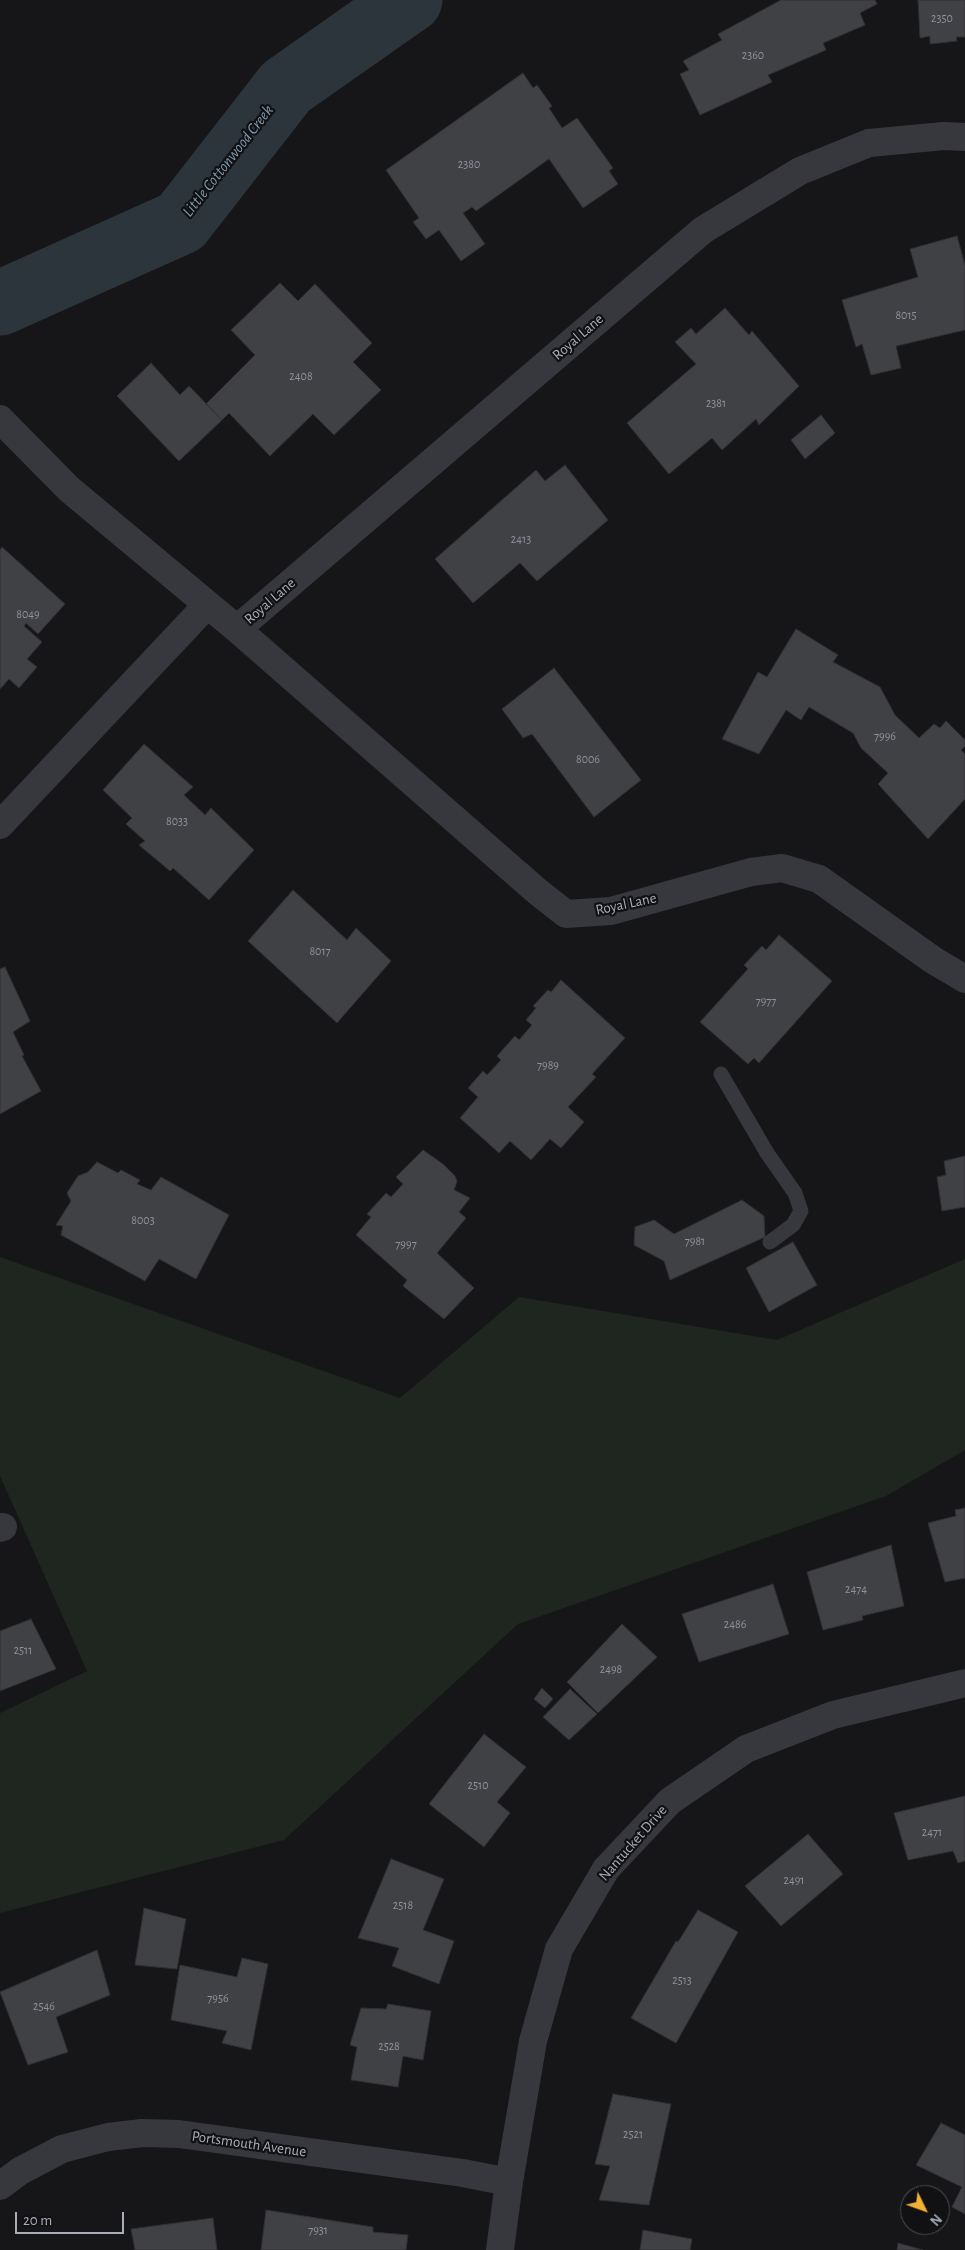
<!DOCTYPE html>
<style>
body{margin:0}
#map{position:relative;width:965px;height:2250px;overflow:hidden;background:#161618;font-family:"Alegreya Sans",sans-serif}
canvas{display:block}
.north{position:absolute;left:900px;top:2185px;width:50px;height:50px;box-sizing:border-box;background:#111113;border:1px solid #4d4f55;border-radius:50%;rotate:132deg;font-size:14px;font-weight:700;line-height:20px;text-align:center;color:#a8adb8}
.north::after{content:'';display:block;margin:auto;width:18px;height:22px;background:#f2b134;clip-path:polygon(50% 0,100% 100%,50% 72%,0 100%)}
.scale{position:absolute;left:15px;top:2212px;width:109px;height:22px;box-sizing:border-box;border:2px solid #a8adb8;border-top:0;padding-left:6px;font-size:15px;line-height:18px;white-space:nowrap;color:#a8adb8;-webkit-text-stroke:4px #111113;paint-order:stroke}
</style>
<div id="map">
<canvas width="965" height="2250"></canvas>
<div class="north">N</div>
<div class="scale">20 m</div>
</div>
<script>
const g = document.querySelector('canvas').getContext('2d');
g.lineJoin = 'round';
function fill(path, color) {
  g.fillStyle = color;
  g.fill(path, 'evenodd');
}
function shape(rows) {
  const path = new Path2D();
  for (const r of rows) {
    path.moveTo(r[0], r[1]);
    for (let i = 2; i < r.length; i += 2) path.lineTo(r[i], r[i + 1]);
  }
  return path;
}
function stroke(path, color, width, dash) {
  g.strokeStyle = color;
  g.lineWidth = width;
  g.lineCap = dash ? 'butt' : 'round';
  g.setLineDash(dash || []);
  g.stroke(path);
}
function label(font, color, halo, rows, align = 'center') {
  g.font = font + ' "Alegreya Sans",sans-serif';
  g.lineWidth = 4.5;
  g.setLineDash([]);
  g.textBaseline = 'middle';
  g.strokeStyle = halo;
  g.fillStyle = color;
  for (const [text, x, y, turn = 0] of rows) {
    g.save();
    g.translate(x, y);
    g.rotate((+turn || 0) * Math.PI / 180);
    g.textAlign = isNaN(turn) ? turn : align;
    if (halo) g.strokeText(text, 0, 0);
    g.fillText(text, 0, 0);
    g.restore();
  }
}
const green = shape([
 [0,1257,400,1398,519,1297,777,1340,965,1259,965,1450,886,1496,518,1624,284,1840,0,1913,0,1713,87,1671,0,1476]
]);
const river = shape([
 [0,303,181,222,286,87,410,0]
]);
const building = shape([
 [781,0,875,0,877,4,860,13,865,25,823,43,826,50,768,75,772,82,700,115,680,74,689,70,683,61,722,40,718,34,781,0],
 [918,0,965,0,965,37,956,37,957,41,930,44,930,36,920,38,918,0],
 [523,73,533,88,537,85,552,106,549,108,562,128,577,118,613,168,609,171,618,184,583,208,549,159,476,211,472,207,463,213,485,244,461,261,439,230,426,239,413,222,419,218,386,170,523,73],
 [957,236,965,265,965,330,896,346,901,368,871,375,862,344,856,347,842,300,918,277,910,249,957,236],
 [280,283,298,301,315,284,372,343,353,362,381,390,334,435,313,414,270,456,229,413,222,420,206,404,255,355,231,330,280,283],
 [725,308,749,335,752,331,799,386,759,425,756,419,722,450,712,438,669,474,627,423,696,364,675,342,691,328,696,334,725,308],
 [151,363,180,395,189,386,222,420,179,461,117,396,151,363],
 [821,415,835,433,805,459,791,440,821,415],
 [565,465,608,520,537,581,520,563,473,603,435,559,536,470,545,481,565,465],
 [2,547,65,604,38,634,26,623,24,626,42,642,27,659,37,667,19,688,9,679,0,689,0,550,2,547],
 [796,629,838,655,833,662,880,687,895,715,919,738,934,724,940,728,946,721,965,740,965,746,961,750,965,754,965,799,928,839,878,784,888,773,861,748,853,733,809,707,801,720,786,710,759,754,722,739,758,672,767,677,796,629],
 [554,668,641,780,594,817,532,734,523,738,502,709,554,668],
 [144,744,193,787,184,795,205,815,211,808,254,850,209,900,173,868,170,871,139,845,145,841,126,824,132,818,103,790,144,744],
 [293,890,347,940,356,928,391,961,337,1023,248,941,293,890],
 [779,935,832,981,759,1063,754,1058,748,1064,700,1022,748,969,744,965,762,946,766,950,779,935],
 [5,967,30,1021,13,1032,24,1055,22,1056,41,1091,0,1114,0,969,5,967],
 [561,980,625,1038,592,1074,596,1077,568,1107,584,1122,561,1148,550,1139,531,1160,510,1141,499,1153,460,1118,478,1097,468,1088,483,1071,487,1075,501,1060,497,1056,515,1036,519,1040,532,1025,526,1020,536,1008,533,1006,548,990,551,992,561,980],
 [423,1150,443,1164,455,1176,457,1181,454,1190,470,1198,459,1212,466,1218,437,1253,474,1288,444,1319,403,1286,407,1280,356,1235,371,1217,367,1214,386,1193,391,1197,403,1184,396,1177,423,1150],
 [965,1156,965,1207,942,1211,937,1177,946,1175,944,1161,965,1156],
 [97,1162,118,1173,121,1170,140,1180,137,1184,151,1190,161,1177,229,1215,196,1279,159,1259,145,1281,61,1235,63,1226,56,1225,71,1201,67,1193,78,1176,88,1172,97,1162],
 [742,1200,764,1216,765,1237,670,1280,664,1261,634,1245,635,1227,654,1220,674,1234,742,1200],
 [793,1242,817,1285,769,1312,746,1268,793,1242],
 [965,1508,965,1578,945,1582,928,1523,956,1516,955,1510,965,1508],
 [891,1545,904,1606,862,1616,863,1620,823,1630,807,1572,891,1545],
 [773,1584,789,1634,699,1662,682,1614,773,1584],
 [31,1619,56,1669,0,1691,0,1631,31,1619],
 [622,1624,657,1657,598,1713,567,1682,622,1624],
 [542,1688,553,1699,545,1708,534,1699,542,1688],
 [570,1689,597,1714,569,1740,543,1717,570,1689],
 [484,1734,526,1767,497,1802,510,1813,484,1847,429,1804,484,1734],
 [965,1796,965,1861,958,1863,953,1851,908,1860,894,1813,965,1796],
 [808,1834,843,1874,781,1926,745,1886,808,1834],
 [391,1859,444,1879,423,1930,454,1941,439,1984,392,1966,399,1948,358,1938,391,1859],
 [144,1908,186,1919,177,1969,135,1965,144,1908],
 [698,1910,738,1932,676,2043,631,2018,676,1941,678,1942,698,1910],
 [97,1950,110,1995,56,2017,68,2052,28,2065,0,1992,97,1950],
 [242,1958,268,1964,251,2050,222,2043,227,2031,171,2020,180,1965,237,1977,242,1958],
 [388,2004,431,2011,423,2060,403,2056,398,2087,351,2080,357,2047,350,2045,361,2008,386,2009,388,2004],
 [613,2094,671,2104,649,2205,599,2200,610,2166,595,2164,613,2094],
 [941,2123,965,2135,965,2214,952,2207,962,2187,916,2165,941,2123],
 [266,2210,373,2227,373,2232,408,2235,406,2250,261,2250,266,2210],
 [213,2218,217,2250,135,2250,131,2229,213,2218],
 [643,2230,692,2239,690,2250,640,2250,643,2230],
 [898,2243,923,2250,897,2250,898,2243]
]);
const service = shape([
 [721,1074,767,1153,795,1193,801,1211,793,1225,770,1242]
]);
const minor = shape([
 [0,419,69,489,237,629,538,892,566,914,611,911,751,872,782,868,819,879,933,960,965,979],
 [237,629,703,230,800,171,869,143,944,136,965,137],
 [0,825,207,605],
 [0,1528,3,1527]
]);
const tertiary = shape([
 [0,2186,20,2171,62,2149,108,2137,142,2133,179,2134,463,2173,509,2182],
 [500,2250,509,2182,533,2041,559,1949,606,1869,670,1801,746,1749,833,1715,965,1683]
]);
const numberNames = [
 ["2350",942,18],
 ["2360",753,55],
 ["2380",469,164],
 ["8015",906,315],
 ["2408",301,376],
 ["2381",716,403],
 ["2413",521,539],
 ["8049",28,614],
 ["7996",885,736],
 ["8006",588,759],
 ["8033",177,821],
 ["8017",320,951],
 ["7977",766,1001],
 ["7989",548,1065],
 ["8003",143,1220],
 ["7981",695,1241],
 ["7997",406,1244],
 ["2474",856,1589],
 ["2486",735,1624],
 ["2511",23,1650],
 ["2498",611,1669],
 ["2510",478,1785],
 ["2471",932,1832],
 ["2491",794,1880],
 ["2518",403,1905],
 ["2513",682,1980],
 ["7956",218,1998],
 ["2546",44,2006],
 ["2528",389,2046],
 ["2521",633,2134],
 ["7931",318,2230]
];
const streetNames = [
 ["Royal Lane",578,337,-41],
 ["Royal Lane",270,601,-41],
 ["Royal Lane",626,904,-12],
 ["Nantucket Drive",633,1843,-49],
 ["Portsmouth Avenue",249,2144,8]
];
const waterNames = [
 ["Little Cottonwood Creek",228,161,-52]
];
fill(green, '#1e261f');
stroke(river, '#2c353c', 65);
fill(building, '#404145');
stroke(building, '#303034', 1);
stroke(service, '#37383d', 15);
stroke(minor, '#37383d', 28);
stroke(tertiary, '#37383d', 28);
label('12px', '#8e929b', null, numberNames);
label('15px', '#a8adb8', '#111113', streetNames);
label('italic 16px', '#7f9bb3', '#111113', waterNames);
</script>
